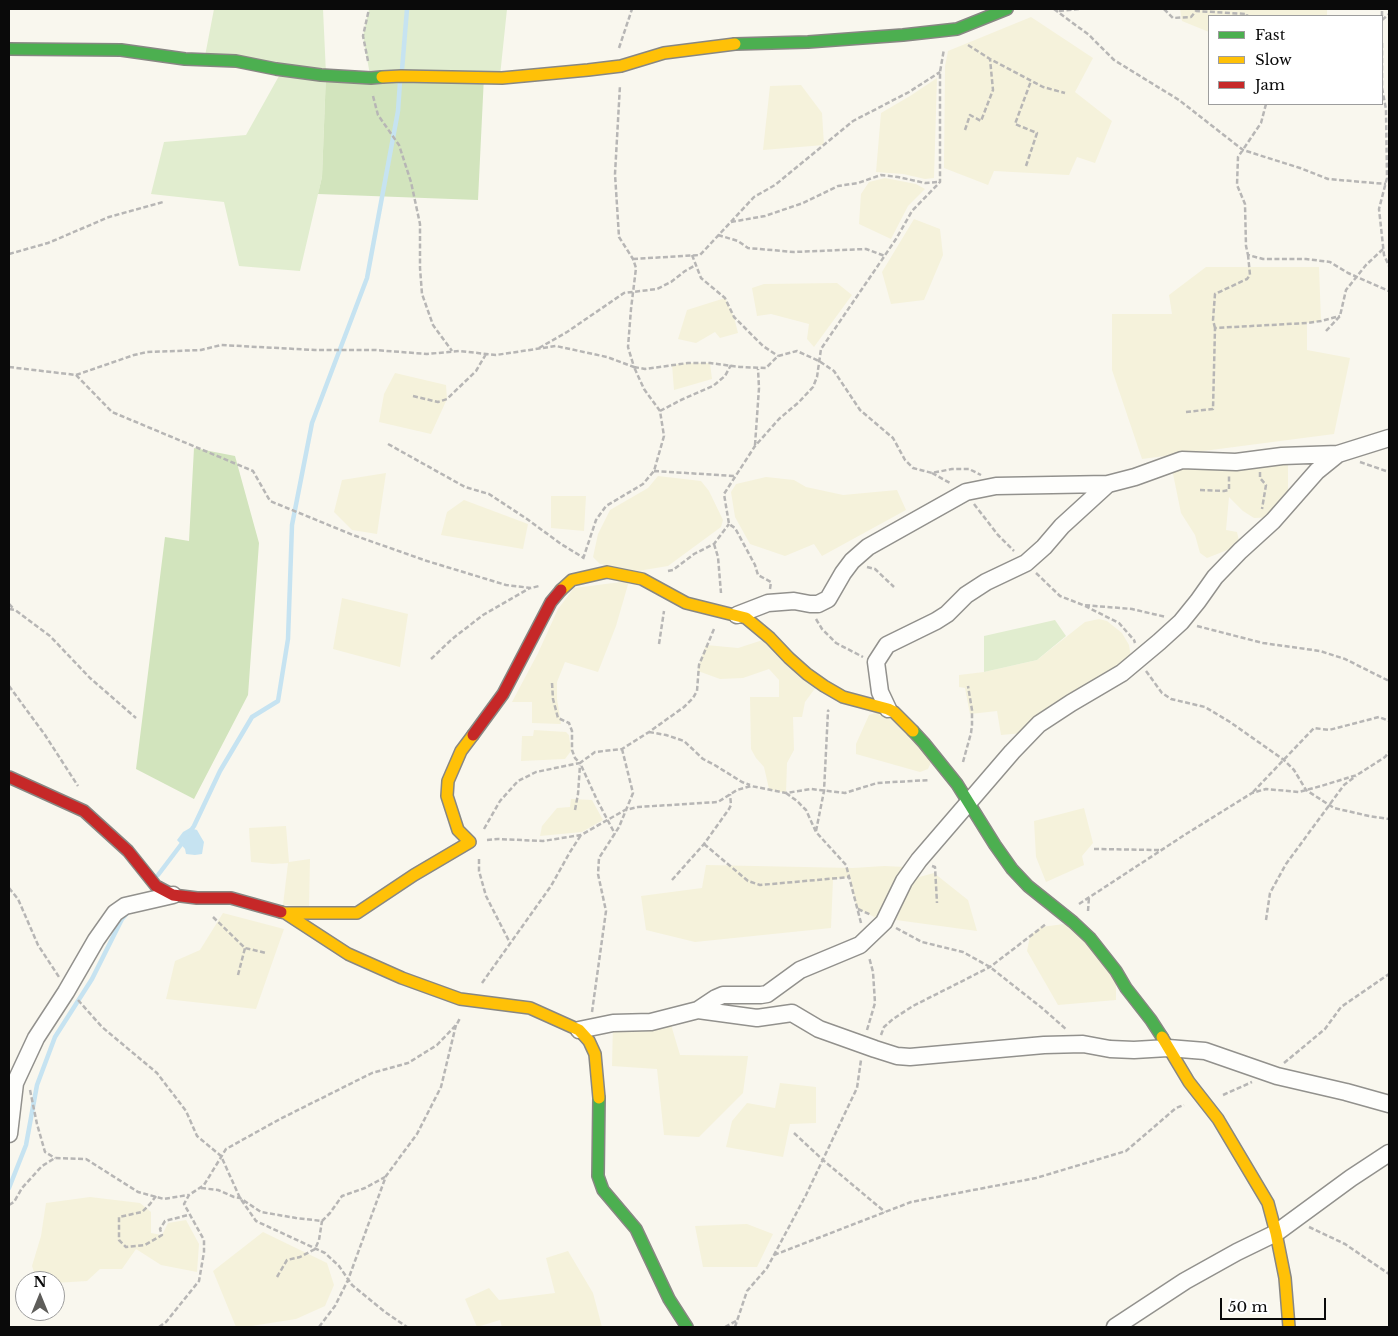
<!DOCTYPE html>
<style>
body{margin:0}
#map{position:relative;width:1398px;height:1336px;overflow:hidden;background:#f9f7ee;font-family:"Libre Baskerville",serif}
canvas{display:block}
.frame{position:absolute;inset:0;border:10px solid #0a0a0a;pointer-events:none}
.legend{position:absolute;left:1208px;top:15px;width:175px;height:90px;box-sizing:border-box;background:#fff;border:1px solid #9d9d9d;margin:0;padding:6px 9px;list-style:none;font-size:15px;color:#0a0a0a}
.legend li{display:flex;align-items:center;gap:10px;height:25px}
.legend b{width:25px;border:1px solid #9d9d9d}
.north{position:absolute;left:15px;top:1271px;width:50px;height:50px;box-sizing:border-box;background:#fff;border:1px solid #9d9d9d;border-radius:50%;rotate:0deg;font-size:14px;font-weight:700;line-height:20px;text-align:center;color:#0a0a0a}
.north::after{content:'';display:block;margin:auto;width:18px;height:22px;background:#5e5d5a;clip-path:polygon(50% 0,100% 100%,50% 72%,0 100%)}
.scale{position:absolute;left:1220px;top:1298px;width:106px;height:22px;box-sizing:border-box;border:2px solid #0a0a0a;border-top:0;padding-left:6px;font-size:15px;line-height:18px;white-space:nowrap;color:#0a0a0a;-webkit-text-stroke:4px #fff;paint-order:stroke}
</style>
<div id="map">
<canvas width="1398" height="1336"></canvas>
<div class="frame"></div>
<ul class="legend">
<li><b style="height:6px;background:#4caf50"></b>Fast</li>
<li><b style="height:6px;background:#ffc107"></b>Slow</li>
<li><b style="height:6px;background:#c62828"></b>Jam</li>
</ul>
<div class="north">N</div>
<div class="scale">50 m</div>
</div>
<script>
const g = document.querySelector('canvas').getContext('2d');
g.lineJoin = 'round';
function fill(path, color) {
  g.fillStyle = color;
  g.fill(path, 'evenodd');
}
function shape(rows) {
  const path = new Path2D();
  for (const r of rows) {
    path.moveTo(r[0], r[1]);
    for (let i = 2; i < r.length; i += 2) path.lineTo(r[i], r[i + 1]);
  }
  return path;
}
function stroke(path, color, width, dash) {
  g.strokeStyle = color;
  g.lineWidth = width;
  g.lineCap = dash ? 'butt' : 'round';
  g.setLineDash(dash || []);
  g.stroke(path);
}
const farmland = shape([
 [1180,9,1327,9,1327,16,1209,16,1209,32,1182,21],
 [1031,17,1093,58,1075,92,1112,121,1095,163,1077,157,1069,175,994,171,988,185,944,168,945,66,948,51],
 [937,78,934,178,925,179,903,174,876,172,881,113,910,96],
 [801,85,822,113,824,145,763,150,770,86],
 [885,178,916,184,925,189,908,206,891,239,859,224,861,194,869,182],
 [914,219,940,229,943,255,924,300,891,304,882,272],
 [1206,267,1319,267,1321,321,1307,323,1307,350,1350,358,1334,434,1142,459,1112,370,1112,314,1172,314,1169,295],
 [837,283,852,295,814,347,807,339,809,324,771,314,757,316,752,288,764,284],
 [725,298,734,317,738,333,720,338,715,332,696,343,678,339,687,310],
 [688,363,710,363,712,379,674,390,672,365],
 [395,373,446,385,447,399,431,434,379,422,384,394],
 [1288,460,1288,501,1275,517,1254,518,1243,511,1229,497,1226,530,1237,532,1240,545,1207,558,1200,553,1195,535,1181,513,1172,469,1190,463],
 [386,473,377,534,352,530,334,512,342,480],
 [658,476,701,481,709,491,723,520,721,527,668,566,638,571,600,564,593,557,598,534,610,510,648,488],
 [766,477,794,480,806,487,843,495,897,490,906,510,822,556,814,544,785,556,750,544,735,517,731,492,736,484],
 [551,496,586,496,584,531,551,528],
 [464,500,528,524,523,549,441,535,447,512],
 [629,581,616,626,598,672,565,662,557,682,557,699,561,724,532,723,532,702,512,702,538,653,558,609,574,588],
 [342,598,408,614,400,667,333,649],
 [1099,619,1107,621,1122,633,1129,645,1131,658,1023,733,1001,735,997,711,970,714,965,688,959,687,959,675,984,672,1037,660,1085,622],
 [769,638,819,683,805,702,802,717,793,717,794,750,787,763,786,793,769,789,764,767,756,758,751,749,750,697,779,697,779,680,769,669,743,678,720,679,698,671,699,665,706,645,738,648],
 [883,711,933,758,928,769,920,772,856,754,856,744,869,715],
 [534,730,566,732,569,735,571,751,565,759,521,761,522,736,533,736],
 [571,799,592,800,603,820,582,832,540,836,542,826,557,808,570,807],
 [1084,808,1093,843,1082,856,1084,865,1046,882,1036,857,1034,821],
 [286,826,289,862,310,859,309,907,283,905,288,863,273,864,251,862,249,828],
 [706,865,853,868,884,866,905,867,878,919,857,908,850,877,833,879,831,928,695,942,646,930,641,896,702,888],
 [934,873,968,900,977,931,896,920,912,879],
 [223,913,284,929,256,1009,166,999,175,961,200,950],
 [1072,923,1116,972,1116,1000,1058,1005,1027,951,1030,936,1041,927],
 [669,1018,680,1055,748,1056,743,1093,699,1137,664,1135,657,1069,612,1066,613,1023],
 [780,1083,816,1087,816,1123,790,1124,783,1157,726,1147,732,1121,747,1103,775,1108],
 [90,1197,140,1203,151,1212,151,1233,162,1235,168,1223,186,1220,199,1244,197,1272,161,1265,136,1249,122,1269,100,1269,87,1281,55,1283,55,1281,37,1281,32,1266,41,1236,46,1203],
 [747,1224,773,1234,757,1267,703,1267,695,1226],
 [263,1232,327,1263,334,1285,325,1306,296,1319,245,1327,236,1327,213,1271],
 [568,1251,593,1293,602,1327,502,1327,500,1320,477,1327,465,1299,489,1288,499,1300,555,1293,546,1258]
]);
const green = shape([
 [214,9,323,9,326,74,322,177,300,271,239,266,224,202,151,194,164,142,246,135,284,67,205,56],
 [369,9,507,9,500,76,370,75,363,36],
 [1055,620,1066,636,1037,660,984,672,984,636]
]);
const forest = shape([
 [326,74,484,76,478,200,318,194,322,177],
 [194,448,235,456,259,543,248,695,194,799,136,769,165,537,189,541]
]);
const water = shape([
 [190,828,197,830,201,837,204,842,202,854,195,855,186,854,185,849,177,840,183,832]
]);
const stream = shape([
 [402,70,407,9],
 [189,833,194,826,220,771,252,717,278,701,288,639,292,525,312,423,367,278,398,111,400,82],
 [158,875,183,842],
 [9,1188,26,1145,37,1085,55,1037,92,979,122,919,128,912]
]);
const path = shape([
 [1054,9,1089,35,1114,60,1179,100,1243,150,1300,168,1328,179,1386,184],
 [1164,9,1173,18,1191,17,1196,11,1247,14,1247,16],
 [1059,11,1080,9],
 [1382,16,1382,9],
 [1382,20,1389,14],
 [1382,43,1382,88,1386,109,1387,178,1379,209,1384,255,1389,266],
 [968,45,990,59,1043,87,1065,93],
 [619,48,632,9],
 [368,61,363,36,369,9],
 [373,96,378,115,399,145,411,182,420,224,420,268,422,294,433,325,452,351],
 [1266,104,1261,123,1238,157,1237,185,1245,204,1246,246,1248,255,1263,259,1306,259,1330,262,1348,273,1389,291],
 [965,130,970,115,981,121,993,90,990,59],
 [1026,166,1037,133,1015,124,1031,81],
 [731,222,765,216,803,203,838,186,858,183,881,175,898,177,925,183,938,182],
 [718,235,738,241,748,248,794,252,866,249,885,256],
 [9,254,48,243,109,217,163,202],
 [692,255,701,278,725,298,734,317,763,346,778,356],
 [633,259,700,255,754,197,775,185,853,121,909,92,940,72],
 [1215,328,1213,320,1215,294,1247,279,1250,275,1248,255],
 [1326,331,1340,316,1346,290,1366,265,1383,249],
 [539,348,567,332,624,293,657,289,671,282,685,271,696,265],
 [9,367,76,375,134,355,147,352,201,350,221,345,315,350,375,350,427,354,459,351,496,355,556,346,607,357,634,367,628,347,631,309,636,268,633,259,619,237,615,174,620,85],
 [634,367,645,369,688,363,710,363,740,367,766,368,778,356,797,351,819,361,834,371,860,410,893,438,905,460,913,468,932,473,952,469,969,469,981,475],
 [76,375,112,412,253,471,270,501,353,535,427,561,506,585,531,588,539,586],
 [413,396,438,402,447,399,476,371,486,354],
 [660,411,681,400,713,386,725,376,731,365],
 [1186,412,1213,409,1215,328,1307,323,1321,321,1340,316],
 [388,444,465,487,489,494,527,519,561,544,584,558],
 [755,445,759,388,758,369],
 [1360,462,1389,472],
 [654,471,734,476],
 [1260,472,1260,478,1266,485,1262,509],
 [932,473,950,483],
 [1200,490,1224,491,1229,490,1229,475],
 [974,504,998,535,1014,551],
 [714,544,718,557,721,593],
 [583,559,596,520,606,506,643,484,654,471,664,436,660,411,644,389,634,367],
 [867,567,875,569,894,587],
 [668,571,673,570,694,554,714,544,729,524],
 [1036,573,1060,596,1083,605,1132,609,1166,617],
 [770,589,771,582,758,575,755,565,735,528,729,524,724,494,755,446,779,419,799,402,813,387,817,377,821,349,877,267,896,239,912,211,940,182,940,72,944,49],
 [9,604,14,609],
 [1085,606,1119,623,1134,640,1135,643],
 [9,609,15,610,50,636,90,678,136,718],
 [816,619,822,629,836,643,863,657],
 [1197,626,1263,643,1320,651,1345,659,1389,681],
 [659,644,664,611],
 [431,659,452,639,483,615,530,588],
 [1146,671,1162,693,1171,699,1205,707,1230,722,1284,760,1294,770,1306,790,1334,808,1369,816,1389,819],
 [552,683,553,699,558,718,569,723,572,731,572,750,575,758,580,763,595,752,622,749,649,732,684,707,693,698,697,691,699,665,714,629],
 [9,686,45,735,78,786],
 [649,732,666,735,684,741,703,759,713,764,742,782,750,785],
 [963,762,971,733,972,725,972,710,968,686],
 [1253,792,1314,728,1329,730,1379,717,1389,721],
 [786,793,797,801,806,810,816,832,846,865,861,923],
 [575,810,578,794,580,765],
 [484,829,500,801,518,781,536,772,580,763,597,800,615,834],
 [816,831,824,791,828,711,829,710],
 [487,840,498,839,543,841,581,835,625,810,638,807,718,802,737,790,751,786,786,793,811,789,845,793,877,783,930,780],
 [704,844,748,881,760,885,850,877],
 [1094,849,1159,850],
 [479,859,479,871,486,896,509,941],
 [932,866,935,867,937,903],
 [672,880,704,844,729,809,731,805,730,794],
 [9,888,18,899,38,945,59,977],
 [1079,904,1186,834,1252,793,1266,789,1299,792,1321,786,1357,775,1385,757,1389,752],
 [858,909,871,915],
 [1088,911,1089,897],
 [213,917,245,948,266,953],
 [1266,920,1270,893,1286,864,1344,785,1356,776],
 [896,928,922,942,963,952,990,967,1042,1008,1067,1030],
 [238,975,245,948],
 [482,983,551,886,570,852,581,835],
 [78,1000,102,1027,157,1073,186,1111,197,1136,221,1156,240,1198,256,1221,325,1253,339,1266,352,1285,385,1312,407,1327],
 [592,1012,606,911,598,874,599,858,619,827,633,793,622,749],
 [867,1030,875,1003,873,972,869,957],
 [881,1035,884,1027,893,1019,913,1006,990,967,1046,924],
 [1284,1063,1325,1029,1341,1007,1389,974],
 [30,1090,37,1124,45,1152,55,1158],
 [1223,1095,1252,1082],
 [794,1133,823,1160,885,1212],
 [201,1188,218,1190,234,1197,240,1198,261,1212,296,1218,322,1221,330,1213,342,1196,365,1188,385,1177],
 [156,1196,150,1204,142,1212,119,1217,119,1240,126,1247,145,1245,162,1235,160,1229,165,1221,188,1215],
 [9,1205,14,1202,22,1188,42,1166,55,1158,86,1159,138,1192,164,1199,188,1195],
 [1309,1227,1345,1244,1389,1274],
 [774,1255,911,1202,1036,1178,1126,1151,1176,1108,1184,1105],
 [277,1277,287,1260,300,1257,315,1249,319,1240,322,1221],
 [159,1327,166,1322,199,1281,204,1252,204,1240,184,1204,189,1195,204,1185,226,1149,280,1119,372,1073,408,1063,437,1045,457,1024,460,1018],
 [319,1327,335,1306,348,1280,386,1176,417,1134,441,1087,456,1025],
 [725,1327,736,1321],
 [735,1327,747,1291,767,1268,806,1195,857,1088,861,1060]
]);
const street = shape([
 [737,615,768,603,794,601,810,604,818,604,828,599,843,573,852,561,868,547,966,492,996,486,1108,484,1135,477,1182,460,1236,462,1282,456,1338,454,1389,438],
 [888,709,880,692,876,662,887,645,936,621,947,614,966,595,986,582,1026,563,1044,547,1062,526,1108,484],
 [698,1010,716,998,723,995,761,995,767,994,800,970,860,945,884,922,904,881,919,860,1012,752,1039,724,1071,703,1122,673,1159,642,1181,622,1198,601,1215,577,1240,551,1273,521,1317,471,1338,454],
 [579,1030,613,1023,651,1022,698,1010,757,1018,792,1013,819,1029,875,1049,897,1056,910,1057,1044,1045,1083,1044,1110,1049,1134,1050,1168,1048,1205,1051,1277,1076,1346,1092,1389,1104],
 [9,1134,15,1083,36,1038,66,992,96,940,115,913,125,906,173,895],
 [1115,1327,1185,1281,1237,1252,1276,1233,1351,1178,1389,1153]
]);
const fast = shape([
 [735,44,808,42,903,35,957,29,1007,9],
 [9,49,121,50,185,59,236,61,276,69,321,75,371,78,382,77],
 [913,731,924,743,957,784,995,845,1012,869,1028,886,1073,922,1090,938,1116,971,1126,988,1151,1020,1162,1037],
 [599,1098,598,1176,603,1190,636,1229,669,1299,687,1327]
]);
const slow = shape([
 [382,77,401,76,502,78,588,70,621,66,664,53,735,44],
 [561,590,572,580,607,572,642,579,686,603,746,618,770,638,789,658,807,674,824,686,843,697,888,709,894,712,913,731],
 [281,912,285,913,348,954,402,978,460,999,530,1008,579,1030,589,1041,595,1054,599,1098],
 [285,913,357,913,414,875,470,842,458,830,447,796,448,781,461,751,473,735],
 [1162,1037,1189,1082,1218,1119,1268,1203,1276,1233,1285,1278,1289,1327]
]);
const jam = shape([
 [473,735,503,694,551,602,561,590],
 [9,777,84,811,128,851,156,886,173,895,197,898,231,898,281,912]
]);
fill(farmland, '#f5f2db');
fill(green, '#e1edcf');
fill(forest, '#d2e4bd');
fill(water, '#c6e3f1');
stroke(stream, '#c6e3f1', 4.5);
stroke(street, '#92918d', 19);
stroke(fast, '#888783', 14);
stroke(slow, '#888783', 14);
stroke(jam, '#888783', 14);
stroke(path, '#b7b6b5', 2.5, [5, 2.5]);
stroke(street, '#fefefc', 16);
stroke(fast, '#4caf50', 11);
stroke(slow, '#ffc107', 11);
stroke(jam, '#c62828', 11);
</script>
